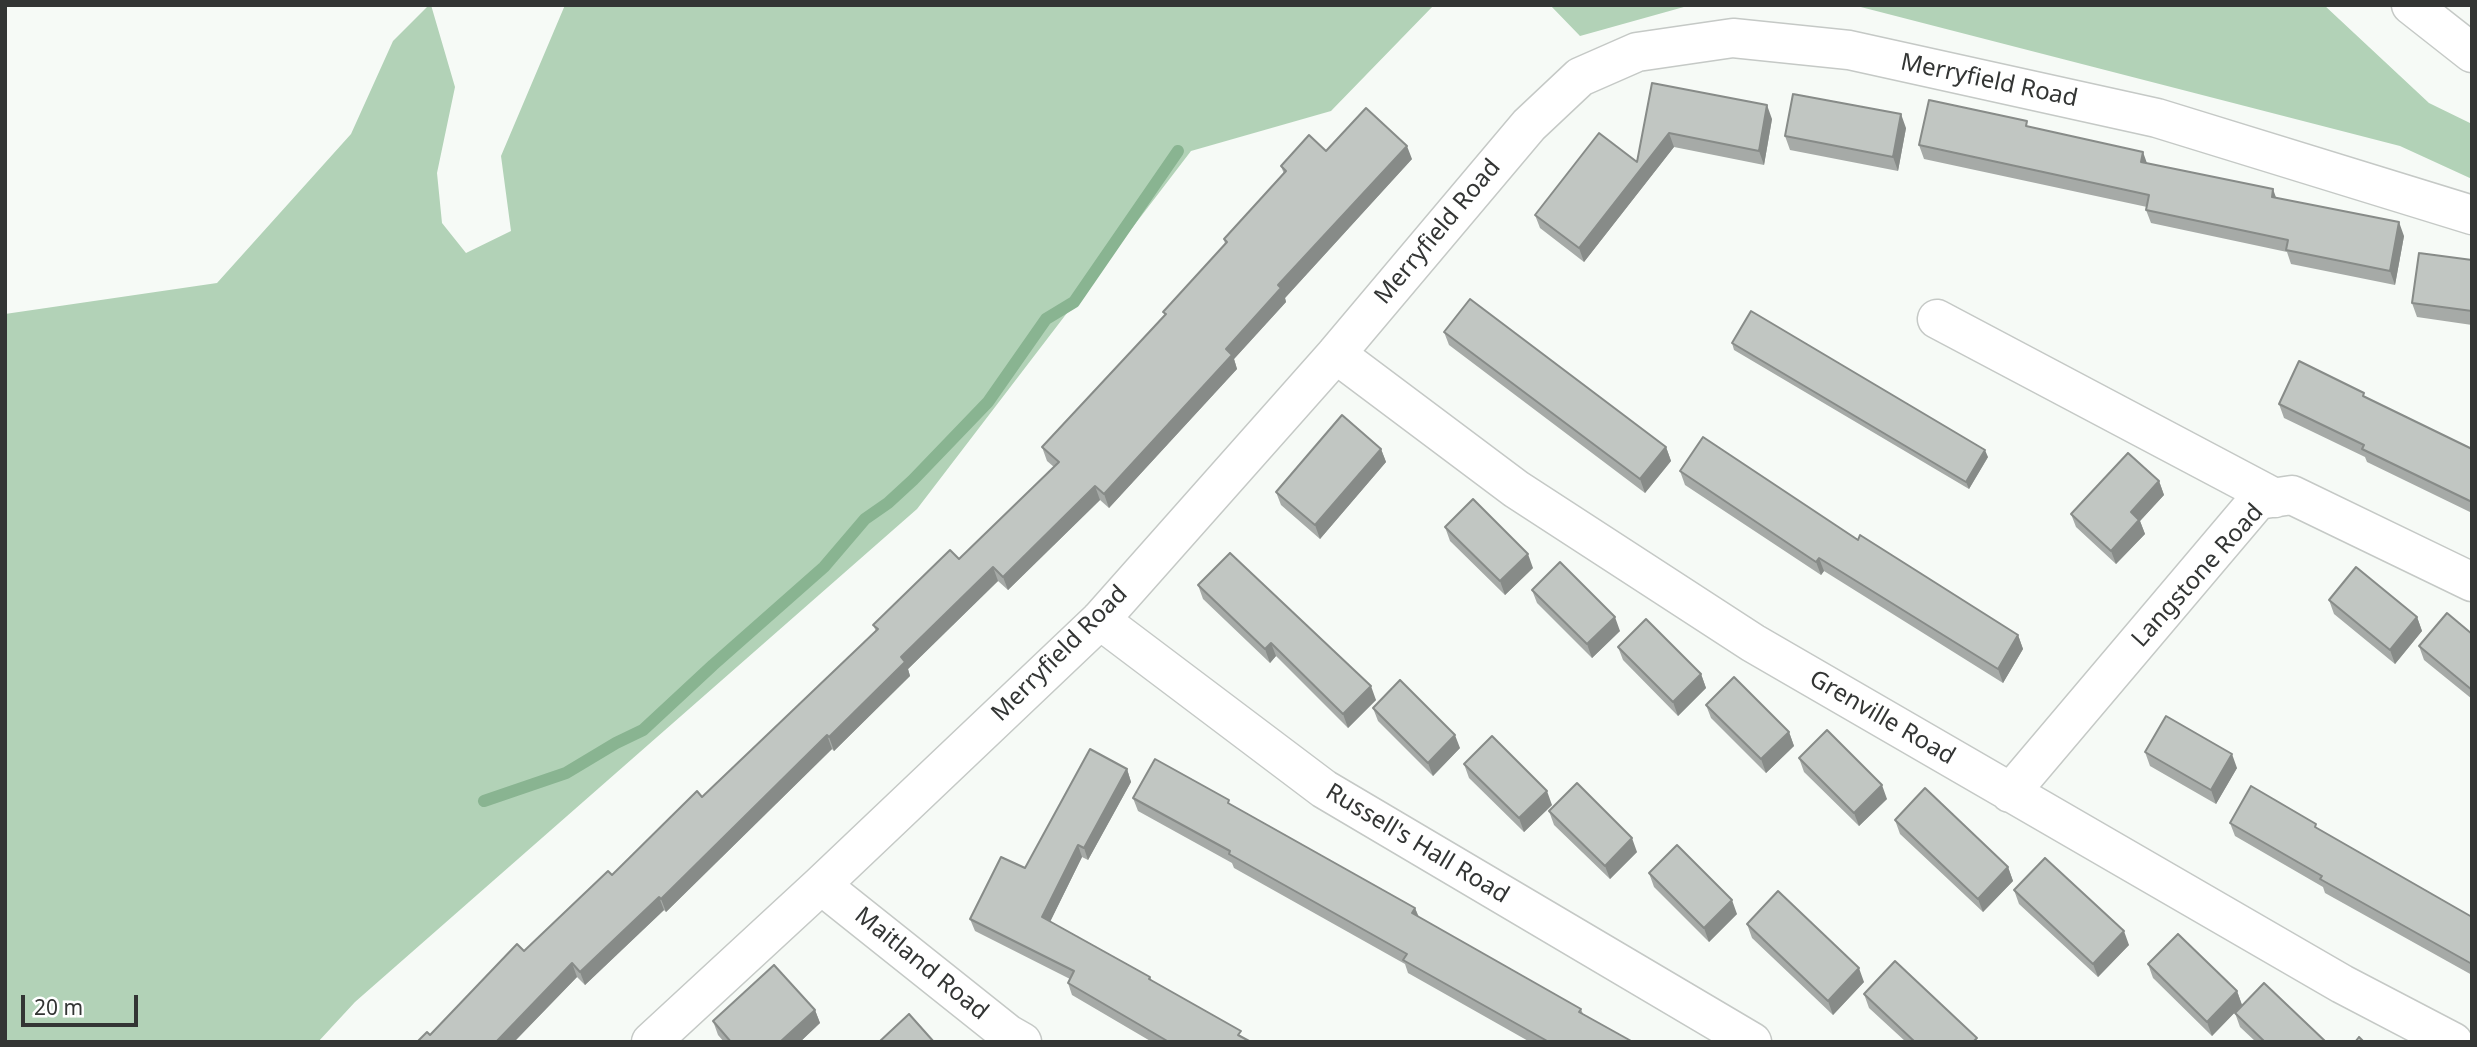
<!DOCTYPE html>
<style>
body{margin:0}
#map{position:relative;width:2477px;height:1047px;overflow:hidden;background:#f6faf6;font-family:"Noto Sans",sans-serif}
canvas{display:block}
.frame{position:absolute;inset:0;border:7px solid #333534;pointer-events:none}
.scale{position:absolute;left:21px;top:995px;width:117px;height:32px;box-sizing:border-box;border:4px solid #333534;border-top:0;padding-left:9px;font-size:21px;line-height:24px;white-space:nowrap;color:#333534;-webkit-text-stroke:5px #fff;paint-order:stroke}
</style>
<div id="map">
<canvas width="2477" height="1047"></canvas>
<div class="frame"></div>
<div class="scale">20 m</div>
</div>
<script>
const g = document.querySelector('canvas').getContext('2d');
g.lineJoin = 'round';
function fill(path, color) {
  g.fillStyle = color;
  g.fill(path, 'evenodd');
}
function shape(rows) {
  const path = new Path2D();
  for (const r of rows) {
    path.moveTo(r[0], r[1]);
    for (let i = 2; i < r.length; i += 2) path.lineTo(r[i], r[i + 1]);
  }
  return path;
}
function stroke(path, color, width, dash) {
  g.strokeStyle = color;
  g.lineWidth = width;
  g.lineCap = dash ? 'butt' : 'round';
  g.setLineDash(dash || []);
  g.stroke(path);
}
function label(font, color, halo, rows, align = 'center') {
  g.font = font + ' "Noto Sans",sans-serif';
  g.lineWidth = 6;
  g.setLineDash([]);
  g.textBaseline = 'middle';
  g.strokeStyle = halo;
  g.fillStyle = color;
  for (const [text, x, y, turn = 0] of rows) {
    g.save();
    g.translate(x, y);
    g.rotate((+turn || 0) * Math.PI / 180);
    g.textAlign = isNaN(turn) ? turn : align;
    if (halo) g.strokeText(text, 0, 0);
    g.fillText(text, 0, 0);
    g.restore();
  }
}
const green = shape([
 [429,5,431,5,455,87,437,173,442,223,466,253,511,231,501,156,565,5,1434,5,1331,111,1191,151,917,509,355,1002,318,1042,5,1042,5,314,217,283,351,134,393,41],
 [1550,5,1691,5,1580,36],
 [1853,5,2324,5,2429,103,2472,124,2472,179,2400,146]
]);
const stream = shape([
 [484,801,566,773,616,743,643,730,713,665,824,567,865,519,888,503,913,480,988,402,1046,319,1074,302,1178,151]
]);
const minor = shape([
 [1937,319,2275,498],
 [1336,354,1516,489,1753,643,2342,984,2453,1042],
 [1100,620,1324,789,1752,1042],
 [2010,793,2258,500,2292,495,2472,582],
 [821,885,1008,1034,1022,1042],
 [651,1042,821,885,1100,620,1336,354,1529,125,1580,77,1637,52,1733,38,1849,50,2157,118,2472,215]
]);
const major = shape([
 [2411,5,2472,53]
]);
const wall = shape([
 [1652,83,1772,119,1764,165,1674,147,1584,262,1540,228,1535,215,1637,162],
 [2030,127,2147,163,2277,198,2404,236,2395,285,2291,264,2287,252,2151,223,2146,210,2147,207,1924,159,1919,145],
 [1906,128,1898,171,1790,150,1785,136],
 [1326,151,1412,159,1285,298,1286,302,1234,359,1237,369,1109,508,1100,500,1008,590,998,581,908,669,910,676,834,751,832,749,666,912,664,910,585,985,577,977,514,1042,417,1042,430,1035,524,951,702,797,876,631,873,625,959,559,1054,467,1047,461,1042,447,1165,316,1163,312,1225,244,1224,239,1284,174,1281,166],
 [2472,260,2472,325,2417,317,2412,303],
 [1444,332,1666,447,1671,461,1645,493,1449,345],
 [1732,343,1988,457,1969,489,1734,350],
 [2366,398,2472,449,2472,513,2367,462,2365,457,2284,418,2279,404],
 [1381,449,1386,462,1320,539,1281,505,1276,492],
 [1680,471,1858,540,2018,635,2023,649,2003,683,1824,571,1821,575,1685,485],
 [2159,481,2164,495,2140,521,2145,534,2116,564,2076,527,2071,514],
 [1445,527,1533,568,1505,595,1450,541],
 [1198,585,1376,700,1348,728,1276,656,1270,663,1203,599],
 [1532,590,1620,631,1592,658,1537,603],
 [2329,600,2417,617,2422,631,2395,664,2334,614],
 [2472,634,2472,699,2424,660,2419,646],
 [1618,647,1701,674,1706,688,1678,716,1623,660],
 [1706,705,1789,732,1794,746,1766,773,1711,718],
 [1373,708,1460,748,1433,776,1378,721],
 [2145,752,2237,768,2216,804,2150,766],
 [1799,758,1887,799,1859,826,1804,772],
 [1464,764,1552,805,1524,832,1469,778],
 [1127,769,1131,782,1088,860,1082,857,1050,922,1150,977,1152,981,1251,1042,1152,1042,1072,995,1068,983,1070,979,975,931,970,919],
 [1133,798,1231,805,1415,908,1419,917,1581,1009,1583,1014,1633,1042,1530,1042,1408,973,1405,964,1234,868,1232,863,1138,811],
 [1549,811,1637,852,1610,879,1554,825],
 [1895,820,2008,867,2013,881,1983,912,1900,834],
 [2230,823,2318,829,2472,917,2472,975,2325,893,2323,887,2235,836],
 [1649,873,1737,914,1709,942,1654,887],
 [2014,890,2129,945,2098,977,2019,904],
 [1747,924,1864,982,1833,1015,1752,938],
 [2148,964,2237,991,2242,1005,2212,1036,2153,978],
 [1864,994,1978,1042,1906,1042,1869,1008],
 [815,1010,820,1023,800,1042,724,1042,718,1035,713,1021],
 [2235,1013,2326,1042,2256,1042,2240,1027]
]);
const shadedWall = shape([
 [1767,105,1772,119,1764,165,1759,151],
 [1901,114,1906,128,1898,171,1893,157],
 [1669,133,1674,147,1584,262,1579,248],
 [1407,146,1412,159,1285,298,1286,302,1234,359,1237,369,1109,508,1104,494,1278,285],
 [2143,152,2148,166,2141,162],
 [2273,189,2278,203,2272,197],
 [2399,222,2404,236,2395,285,2390,271],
 [1666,447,1671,461,1645,493,1640,479],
 [1381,449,1386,462,1320,539,1315,525],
 [1985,450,1988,457,1969,489,1966,482],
 [2159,481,2164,495,2140,521,2145,534,2116,564,2111,551,2131,512],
 [1095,486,1100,500,1008,590,1003,577],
 [1528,554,1533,568,1505,595,1500,581],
 [1819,558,1824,571,1821,575,1816,562],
 [993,567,998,581,908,669,910,676,834,751,829,737,901,657],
 [1615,617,1620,631,1592,658,1587,644],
 [2417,617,2422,631,2395,664,2390,650],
 [2018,635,2023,649,2003,683,1998,669],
 [1271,643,1276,656,1270,663,1265,649],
 [1701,674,1706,688,1678,716,1673,702],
 [1371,686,1376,700,1348,728,1343,714],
 [1789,732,1794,746,1766,773,1761,759],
 [827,735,832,749,666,912,661,899],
 [1455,735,1460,748,1433,776,1428,763],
 [2232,754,2237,768,2216,804,2211,790],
 [1127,769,1131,782,1088,860,1084,848],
 [1882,785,1887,799,1859,826,1854,813],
 [1547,791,1552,805,1524,832,1519,818],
 [1632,838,1637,852,1610,879,1605,866],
 [1078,845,1082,857,1046,930,1042,917],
 [2008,867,2013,881,1983,912,1978,899],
 [659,897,664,910,585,985,580,972],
 [1732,900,1737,914,1709,942,1704,928],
 [1415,908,1420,921,1412,913],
 [2124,931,2129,945,2098,977,2093,964],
 [572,963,577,977,514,1042,496,1042],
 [1859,968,1864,982,1833,1015,1828,1001],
 [2237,991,2242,1005,2212,1036,2207,1022],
 [815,1010,820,1023,800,1042,780,1042]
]);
const building = shape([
 [1652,83,1767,105,1759,151,1669,133,1579,248,1535,215,1599,133,1637,162,1652,83],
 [1793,94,1901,114,1893,157,1785,136,1793,94],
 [1929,100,2027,121,2026,126,2143,152,2141,162,2273,189,2272,197,2399,222,2390,271,2286,250,2288,240,2146,210,2149,195,1919,145,1929,100],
 [1366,108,1407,146,1278,285,1281,288,1226,349,1232,355,1104,494,1095,486,1003,577,993,567,901,657,905,662,829,737,827,735,661,899,659,897,580,972,572,963,496,1042,417,1042,427,1032,430,1035,517,944,524,951,608,871,612,875,697,791,702,797,878,629,873,625,950,550,959,559,1059,462,1042,447,1166,314,1163,312,1227,242,1224,239,1286,171,1281,166,1309,135,1326,151,1366,108],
 [2419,253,2472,260,2472,311,2412,303,2419,253],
 [1470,299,1666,447,1640,479,1444,332,1470,299],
 [1751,311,1985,450,1966,482,1732,343,1751,311],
 [2299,361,2364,393,2363,396,2472,449,2472,502,2362,449,2364,445,2279,404,2299,361],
 [1342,415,1381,449,1315,525,1276,492,1342,415],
 [1703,437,1858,540,1860,535,2018,635,1998,669,1819,558,1816,562,1680,471,1703,437],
 [2128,453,2159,481,2131,512,2139,520,2111,551,2071,514,2128,453],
 [1473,499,1528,554,1500,581,1445,527,1473,499],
 [1230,553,1371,686,1343,714,1271,643,1265,649,1198,585,1230,553],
 [1560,562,1615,617,1587,644,1532,590,1560,562],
 [2356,567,2417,617,2390,650,2329,600,2356,567],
 [2447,613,2472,634,2472,690,2419,646,2447,613],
 [1646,619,1701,674,1673,702,1618,647,1646,619],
 [1734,677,1789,732,1761,759,1706,705,1734,677],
 [1400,680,1455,735,1428,763,1373,708,1400,680],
 [2166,716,2232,754,2211,790,2145,752,2166,716],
 [1827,730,1882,785,1854,813,1799,758,1827,730],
 [1492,736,1547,791,1519,818,1464,764,1492,736],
 [1090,749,1127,769,1084,848,1078,845,1042,917,1150,977,1149,979,1241,1031,1238,1035,1251,1042,1169,1042,1068,983,1074,971,970,919,1001,857,1025,868,1090,749],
 [1155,759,1229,800,1228,803,1415,908,1412,913,1581,1009,1579,1012,1633,1042,1549,1042,1403,960,1407,954,1229,854,1230,851,1133,798,1155,759],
 [1577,783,1632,838,1605,866,1549,811,1577,783],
 [2251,786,2316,824,2315,827,2472,917,2472,964,2320,879,2322,876,2230,823,2251,786],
 [1925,788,2008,867,1978,899,1895,820,1925,788],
 [1677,845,1732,900,1704,928,1649,873,1677,845],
 [2045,858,2124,931,2093,964,2014,890,2045,858],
 [1778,891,1859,968,1828,1001,1747,924,1778,891],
 [2178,934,2237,991,2207,1022,2148,964,2178,934],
 [1895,961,1977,1038,1973,1042,1915,1042,1864,994,1895,961],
 [774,965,815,1010,780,1042,731,1042,713,1021,774,965],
 [2264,983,2326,1042,2265,1042,2235,1013,2264,983],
 [909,1014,934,1042,879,1042,909,1014],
 [2359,1037,2364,1042,2355,1042,2359,1037]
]);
const streetNames = [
 ["Merryfield Road",1989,81,12],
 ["Merryfield Road",1438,232,-50],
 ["Langstone Road",2198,576,-48],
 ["Merryfield Road",1060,654,-45],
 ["Grenville Road",1882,718,30],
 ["Russell's Hall Road",1417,844,31],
 ["Maitland Road",921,964,39]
];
fill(green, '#b2d2b7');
stroke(stream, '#89b491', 12);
stroke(minor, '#c5c9c6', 41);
stroke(major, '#c5c9c6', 41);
stroke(minor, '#fff', 38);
stroke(major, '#fff', 38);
fill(wall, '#a6aaa7');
fill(shadedWall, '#878b88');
fill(building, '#c1c6c2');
stroke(building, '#878b88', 2);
label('24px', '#333534', '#fff', streetNames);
</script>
